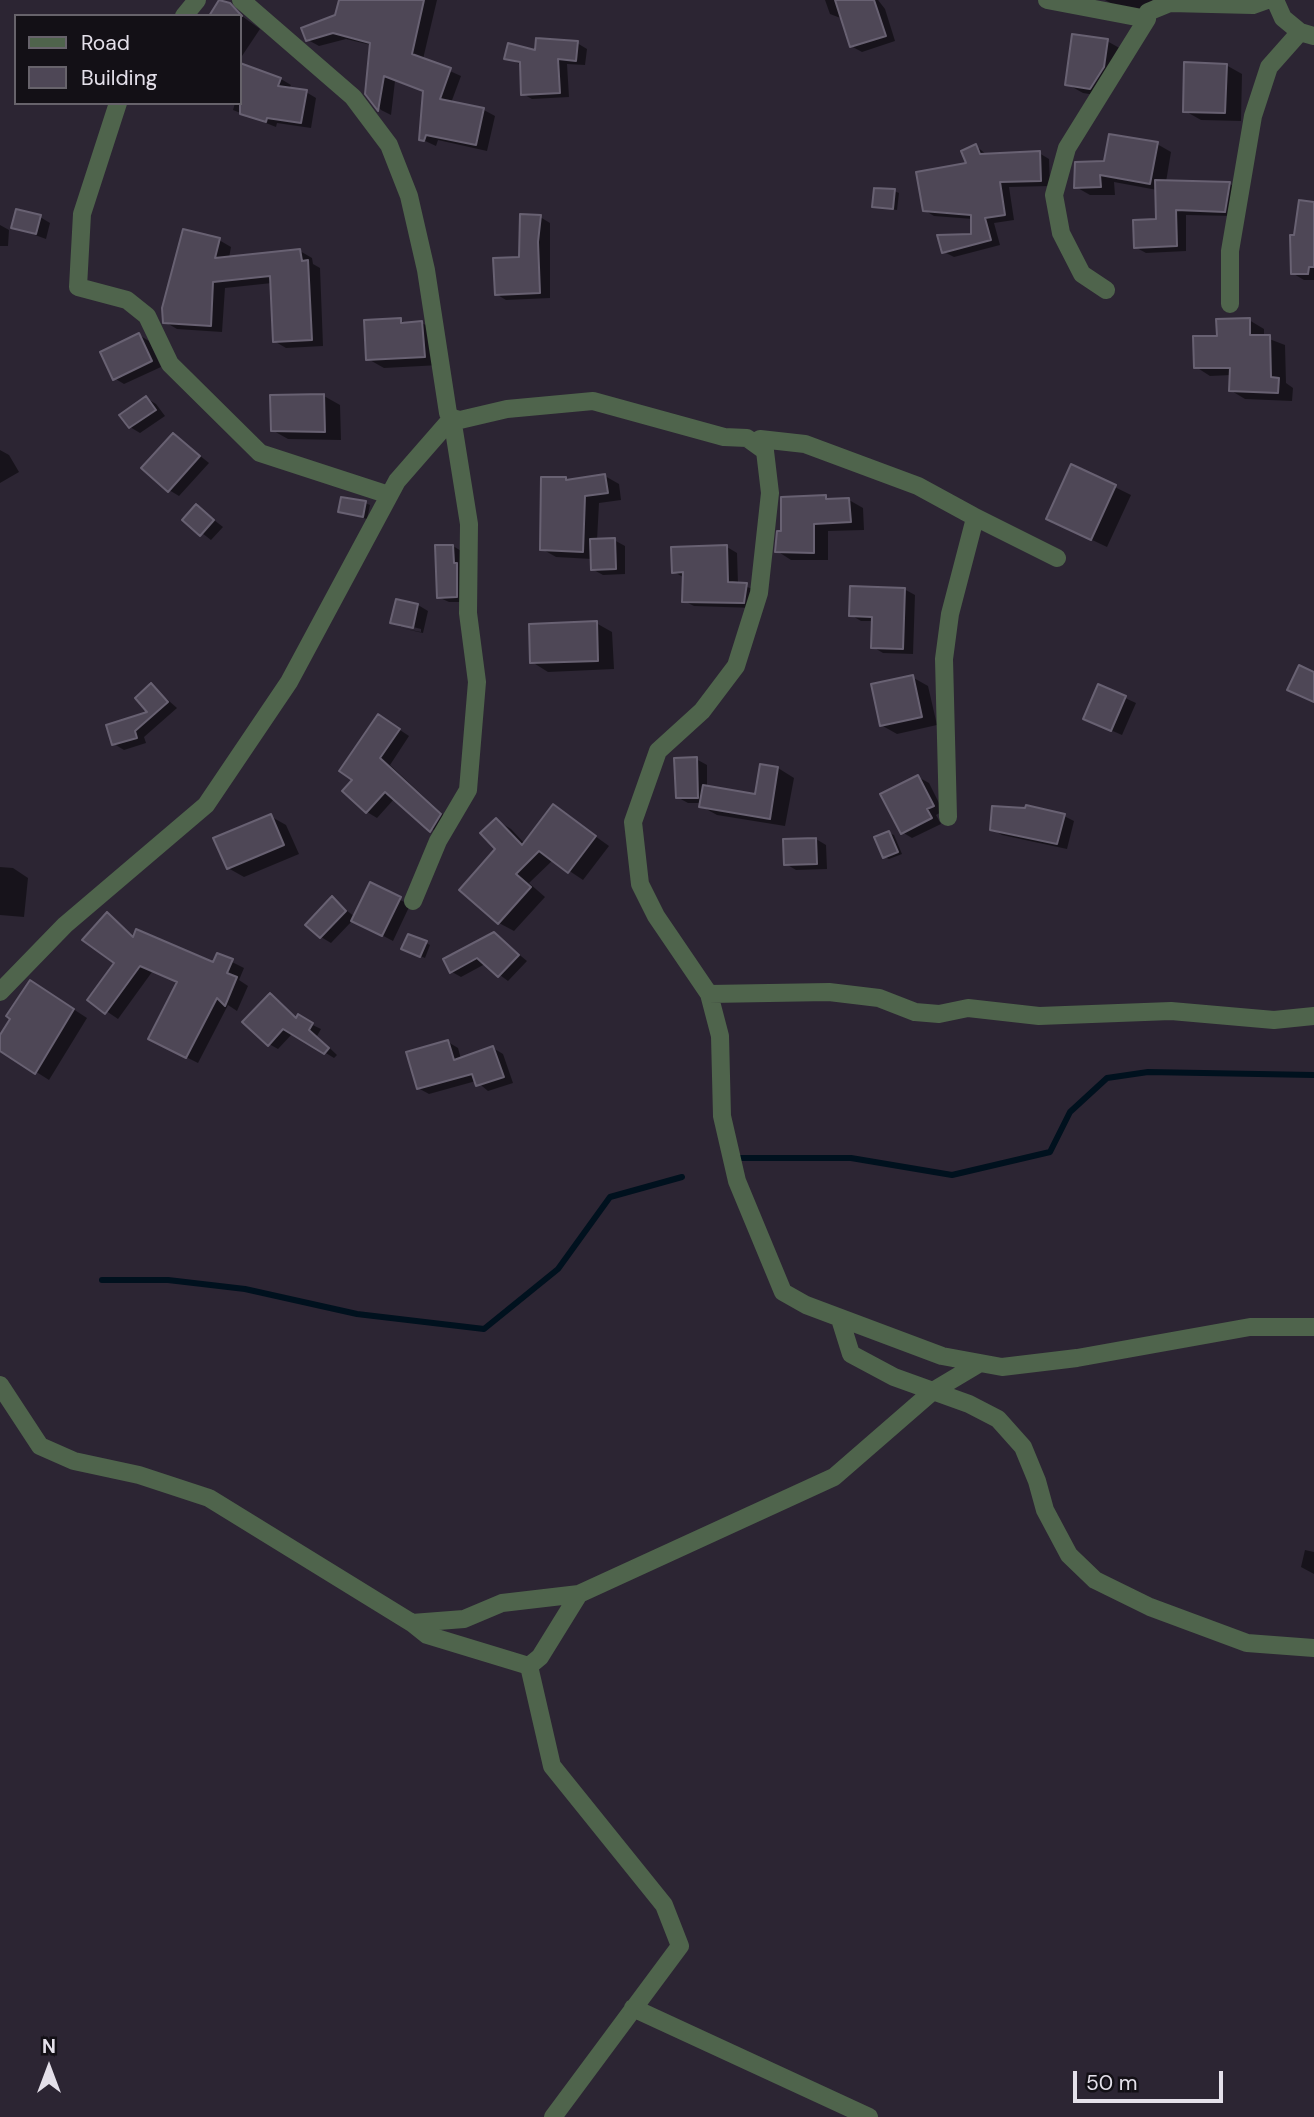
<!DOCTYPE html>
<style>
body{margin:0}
#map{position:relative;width:1314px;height:2117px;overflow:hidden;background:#2c2533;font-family:"DM Sans",sans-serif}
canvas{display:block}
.legend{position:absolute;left:14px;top:14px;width:228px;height:91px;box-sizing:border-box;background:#131016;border:2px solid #67636b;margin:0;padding:9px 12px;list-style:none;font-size:21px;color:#e4e0ea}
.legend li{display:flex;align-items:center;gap:14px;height:35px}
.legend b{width:35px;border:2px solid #67636b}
.north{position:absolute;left:14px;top:2033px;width:70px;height:70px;-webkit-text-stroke:5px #131016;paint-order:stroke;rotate:0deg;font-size:19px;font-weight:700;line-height:28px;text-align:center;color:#e4e0ea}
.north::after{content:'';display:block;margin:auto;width:24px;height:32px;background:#e4e0ea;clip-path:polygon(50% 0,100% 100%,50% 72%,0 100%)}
.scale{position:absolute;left:1073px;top:2071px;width:150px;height:32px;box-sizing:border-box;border:4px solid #e4e0ea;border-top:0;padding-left:9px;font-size:21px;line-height:24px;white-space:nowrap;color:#e4e0ea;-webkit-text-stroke:5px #131016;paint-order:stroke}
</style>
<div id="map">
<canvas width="1314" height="2117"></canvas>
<ul class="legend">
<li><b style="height:9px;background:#4f644c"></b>Road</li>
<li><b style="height:19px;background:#4e4756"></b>Building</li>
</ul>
<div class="north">N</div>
<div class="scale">50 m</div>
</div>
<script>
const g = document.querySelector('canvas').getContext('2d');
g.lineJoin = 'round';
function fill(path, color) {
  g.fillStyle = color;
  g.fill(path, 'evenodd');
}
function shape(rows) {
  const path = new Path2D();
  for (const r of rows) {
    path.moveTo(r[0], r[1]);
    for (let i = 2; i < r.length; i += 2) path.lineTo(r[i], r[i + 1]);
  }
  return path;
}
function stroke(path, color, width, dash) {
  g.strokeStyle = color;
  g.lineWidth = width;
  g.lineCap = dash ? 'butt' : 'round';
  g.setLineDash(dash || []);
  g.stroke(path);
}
const shadow = shape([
 [341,0,437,0,423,59,461,76,451,103,484,110,495,116,487,151,438,140,436,146,421,139,425,92,395,81,391,115,381,110,366,93,371,45,346,39,319,46,308,40,337,16],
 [825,0,878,0,885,9,895,41,862,52,851,46,843,19,830,14],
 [1105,0,1152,0,1151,11,1116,6],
 [232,9,260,29,240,59,240,16],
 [1107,41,1123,50,1107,97,1083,93,1067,84],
 [577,43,587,49,585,65,567,64,569,97,532,99,523,94,522,65,506,58],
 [1226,65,1242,74,1241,121,1201,120,1185,111],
 [247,68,281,79,291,85,289,89,306,92,316,98,311,128,277,123,276,127,233,110,235,103,240,103,240,89],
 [1157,144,1171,152,1166,182,1230,184,1240,190,1235,216,1186,215,1186,251,1146,253,1135,247,1158,221,1157,190,1114,182,1115,195,1090,195,1076,187,1105,163],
 [976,146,987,155,1039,153,1049,159,1050,186,1009,187,1014,220,994,223,1000,245,954,257,944,252,973,236,973,219,934,216,924,210,969,164],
 [894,191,899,193,897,210,874,206],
 [1314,204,1314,280,1304,280,1292,273,1295,236],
 [40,217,50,223,46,239,13,227],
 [540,217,550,223,550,298,506,300,496,294,520,259],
 [0,225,9,230,8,246,0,246],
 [219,240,231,247,229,258,300,251,312,258,313,264,320,268,323,346,286,348,274,341,272,283,225,288,222,332,177,329,165,322],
 [400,320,408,324,422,323,438,332,440,365,384,368,368,359],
 [1249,320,1264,329,1264,337,1285,345,1286,383,1293,388,1292,401,1245,399,1230,390,1231,375,1210,376,1196,367,1218,337],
 [139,335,149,341,161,367,124,384,114,378],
 [324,396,340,405,341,440,288,439,272,430],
 [146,398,156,404,165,416,140,433,130,427],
 [174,435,209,463,179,496,169,490],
 [0,450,9,455,19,472,0,483],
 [1072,466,1131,495,1107,547,1048,519],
 [605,476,619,484,621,500,599,503,597,540,614,540,625,546,625,574,603,575,592,569,592,559,556,557,542,549,566,478,571,481],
 [826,497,833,501,849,500,863,508,864,530,828,531,828,560,791,560,777,551],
 [365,503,370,505,367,519,339,511],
 [196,506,223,527,211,540,184,519],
 [453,546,463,552,467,602,449,602,438,597],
 [727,547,737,553,738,584,756,590,754,608,694,606,684,601,685,578,674,572],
 [904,589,915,595,913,654,883,653,873,647,874,621,861,621,851,615],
 [418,605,428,611,423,633,401,628,421,632,421,629,401,624,401,627,392,622],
 [596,623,612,632,614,669,548,672,532,662],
 [912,677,928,686,937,725,897,734,881,725],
 [152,686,177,708,144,737,146,743,124,750,114,744,151,713],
 [1099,686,1136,703,1122,735,1085,719],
 [388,722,409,736,390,765,450,821,441,836,395,798,377,818,367,812,355,779],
 [696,759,707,765,707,788,756,796,761,766,778,768,794,778,785,826,717,815,701,806,702,803,688,803,677,797],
 [918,777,929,783,943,811,936,815,941,824,912,838,902,832],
 [553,806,609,846,583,880,553,860,529,883,545,897,514,931,499,923,461,890,498,849,496,820,511,829,525,844],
 [270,816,286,825,299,854,244,877,228,868],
 [1064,816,1074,821,1067,849,1002,835,992,829],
 [889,833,894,835,902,854,889,859,884,857],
 [816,839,826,845,827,869,796,870,786,864],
 [0,867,13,868,28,878,24,917,0,915],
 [370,884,410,905,393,941,353,920,331,943,321,937,332,899,355,917],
 [107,914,135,937,214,964,218,955,244,968,239,980,248,986,237,1011,228,1005,198,1063,162,1045,179,983,152,972,118,1019,90,1000,117,963],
 [494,934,527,961,508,981,485,964,461,977,452,972],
 [426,943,430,945,425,958,408,951],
 [44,990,87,1018,49,1080,0,1049,0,1039],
 [270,995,298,1018,321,1029,317,1036,337,1055,334,1058,293,1033,278,1049,269,1044],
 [448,1042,458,1048,461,1059,493,1048,503,1054,513,1083,488,1091,476,1081,429,1094,418,1088],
 [1305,1550,1314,1552,1314,1574,1301,1567]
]);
const stream = shape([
 [734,1158,851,1158,952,1175,1050,1152,1070,1112,1107,1078,1148,1072,1314,1075],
 [102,1280,168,1280,245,1289,357,1314,484,1329,558,1269,610,1197,682,1177]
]);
const building = shape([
 [219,0,230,3,242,16,209,16,219,0],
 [339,0,424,0,412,54,451,68,440,99,484,108,476,145,426,135,424,141,419,140,423,91,384,76,378,111,365,94,370,43,333,33,306,41,301,28,335,15,339,0],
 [835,0,874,0,886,36,850,47,835,0],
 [1072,34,1108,39,1104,67,1090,89,1065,85,1072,34],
 [536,38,578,41,576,61,558,59,560,93,521,95,520,62,504,59,508,43,535,50,536,38],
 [1184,62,1227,64,1225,113,1183,112,1184,62],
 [240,63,281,78,278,86,307,90,301,123,267,118,266,122,240,114,240,63],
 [1109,134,1158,142,1150,184,1100,175,1101,187,1074,188,1075,162,1104,161,1109,134],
 [976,144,980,154,1040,151,1041,181,1000,182,1005,215,985,218,991,240,942,253,937,235,971,234,971,215,923,211,916,172,966,163,961,151,976,144],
 [1155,180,1230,182,1225,212,1176,210,1177,246,1134,248,1133,220,1156,219,1155,180],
 [874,188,895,189,893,209,872,207,874,188],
 [1299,200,1314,202,1314,267,1309,267,1308,274,1291,274,1290,235,1294,235,1299,200],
 [16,209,41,215,36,234,11,228,16,209],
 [520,214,541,215,538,242,540,293,495,295,493,258,519,257,520,214],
 [183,229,220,238,215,258,300,249,302,261,308,260,312,340,273,342,270,276,213,282,211,326,163,323,162,308,183,229],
 [401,318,401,323,422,321,425,357,366,360,364,320,401,318],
 [1250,318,1250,335,1270,335,1271,377,1279,378,1278,393,1229,391,1230,368,1194,368,1193,336,1217,336,1216,319,1250,318],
 [139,333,152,361,113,380,100,352,139,333],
 [324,394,325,432,271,431,270,395,324,394],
 [146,396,156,410,129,428,119,415,146,396],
 [173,433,200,456,168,492,141,468,173,433],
 [1071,464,1116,485,1091,540,1046,519,1071,464],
 [605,474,608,493,585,496,583,552,540,550,541,477,566,477,566,480,605,474],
 [826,495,826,499,849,498,851,522,814,524,814,553,775,552,777,531,781,531,781,497,826,495],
 [341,497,366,501,363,517,338,512,341,497],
 [196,504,214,520,200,536,182,520,196,504],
 [615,538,616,569,591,570,590,539,615,538],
 [435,545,453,545,454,563,457,563,457,597,437,598,435,545],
 [727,545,728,582,747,583,744,603,682,602,683,572,672,573,671,547,727,545],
 [850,586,905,588,903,649,871,648,872,617,849,616,850,586],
 [396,599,418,604,413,628,390,623,396,599],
 [597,621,598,661,530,663,529,624,597,621],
 [1299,665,1314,672,1314,702,1287,690,1299,665],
 [913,675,922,717,880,726,871,684,913,675],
 [151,683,168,702,135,731,137,738,112,745,106,725,147,712,135,698,151,683],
 [1098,684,1126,696,1111,731,1083,719,1098,684],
 [378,714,400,729,380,758,441,814,430,832,385,792,366,813,342,791,352,780,339,771,378,714],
 [697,757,698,798,676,798,674,758,697,757],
 [760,764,778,767,770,819,699,807,703,785,755,794,760,764],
 [918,775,934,806,927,809,932,818,901,834,880,794,918,775],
 [553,804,596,836,568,873,539,851,516,874,531,887,498,924,459,890,495,849,480,833,496,818,522,845,553,804],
 [1026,805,1065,814,1057,844,990,830,992,806,1025,808,1026,805],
 [271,814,284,845,227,869,213,838,271,814],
 [889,831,898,852,883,858,874,837,889,831],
 [816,838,817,864,784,865,783,839,816,838],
 [370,882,401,897,382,936,351,921,370,882],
 [332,896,346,911,320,938,305,925,332,896],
 [107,912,133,937,136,929,213,962,217,953,233,959,227,973,237,977,225,1006,217,998,186,1058,148,1039,177,982,140,966,105,1014,87,1000,114,963,82,940,107,912],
 [494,932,519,955,498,977,477,958,450,973,443,959,494,932],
 [408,934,427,941,420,957,401,949,408,934],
 [30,980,74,1009,35,1074,0,1051,0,1035,10,1019,6,1016,30,980],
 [270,993,296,1018,298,1014,313,1023,309,1030,329,1048,324,1054,283,1029,268,1046,242,1022,270,993],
 [448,1040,454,1060,493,1046,504,1077,476,1086,472,1074,417,1089,406,1052,448,1040]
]);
const street = shape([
 [241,0,353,97,389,145,409,196,426,270,448,413,452,418,460,420,507,409,593,401,724,437,747,438,765,451,770,493,759,593,736,666,702,711,658,751,633,822,640,884,656,916,709,994,720,1036,722,1116,737,1181,783,1292,806,1305,942,1356,1002,1367,1077,1358,1250,1327,1314,1327],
 [1047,0,1147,19],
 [1275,0,1283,18,1300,32,1314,36],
 [184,16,197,0],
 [118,103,82,214,78,287,127,300,147,316,170,364,260,453,389,495],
 [1106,290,1082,274,1061,233,1054,195,1067,148,1147,19,1148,12,1170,3,1253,5,1267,0],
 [1230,304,1230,251,1253,116,1269,67,1300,32],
 [759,445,760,439,805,444,918,486,973,516,974,522,950,614,944,659,948,817],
 [973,516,1057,558],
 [413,901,438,841,468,790,477,682,468,613,469,524,452,418],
 [0,992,65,925,206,805,289,682,397,481,452,418],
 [709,994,829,992,879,998,915,1012,939,1014,968,1008,1039,1016,1171,1011,1274,1020,1314,1016],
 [840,1319,851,1354,894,1377,969,1404,998,1419,1023,1447,1037,1481,1045,1510,1069,1555,1095,1580,1150,1607,1247,1643,1314,1648],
 [0,1385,40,1446,74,1461,139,1475,209,1498,412,1623,427,1635,529,1666],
 [412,1623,464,1619,502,1603,579,1594,834,1477,933,1391,980,1363],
 [529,1666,552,1766,664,1905,680,1946,553,2117],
 [529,1666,540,1657,579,1594],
 [633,2008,869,2117]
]);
fill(shadow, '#0007');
stroke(stream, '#00111e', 6);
fill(building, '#4e4756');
stroke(building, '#686172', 2);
stroke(street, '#4f644c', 18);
</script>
